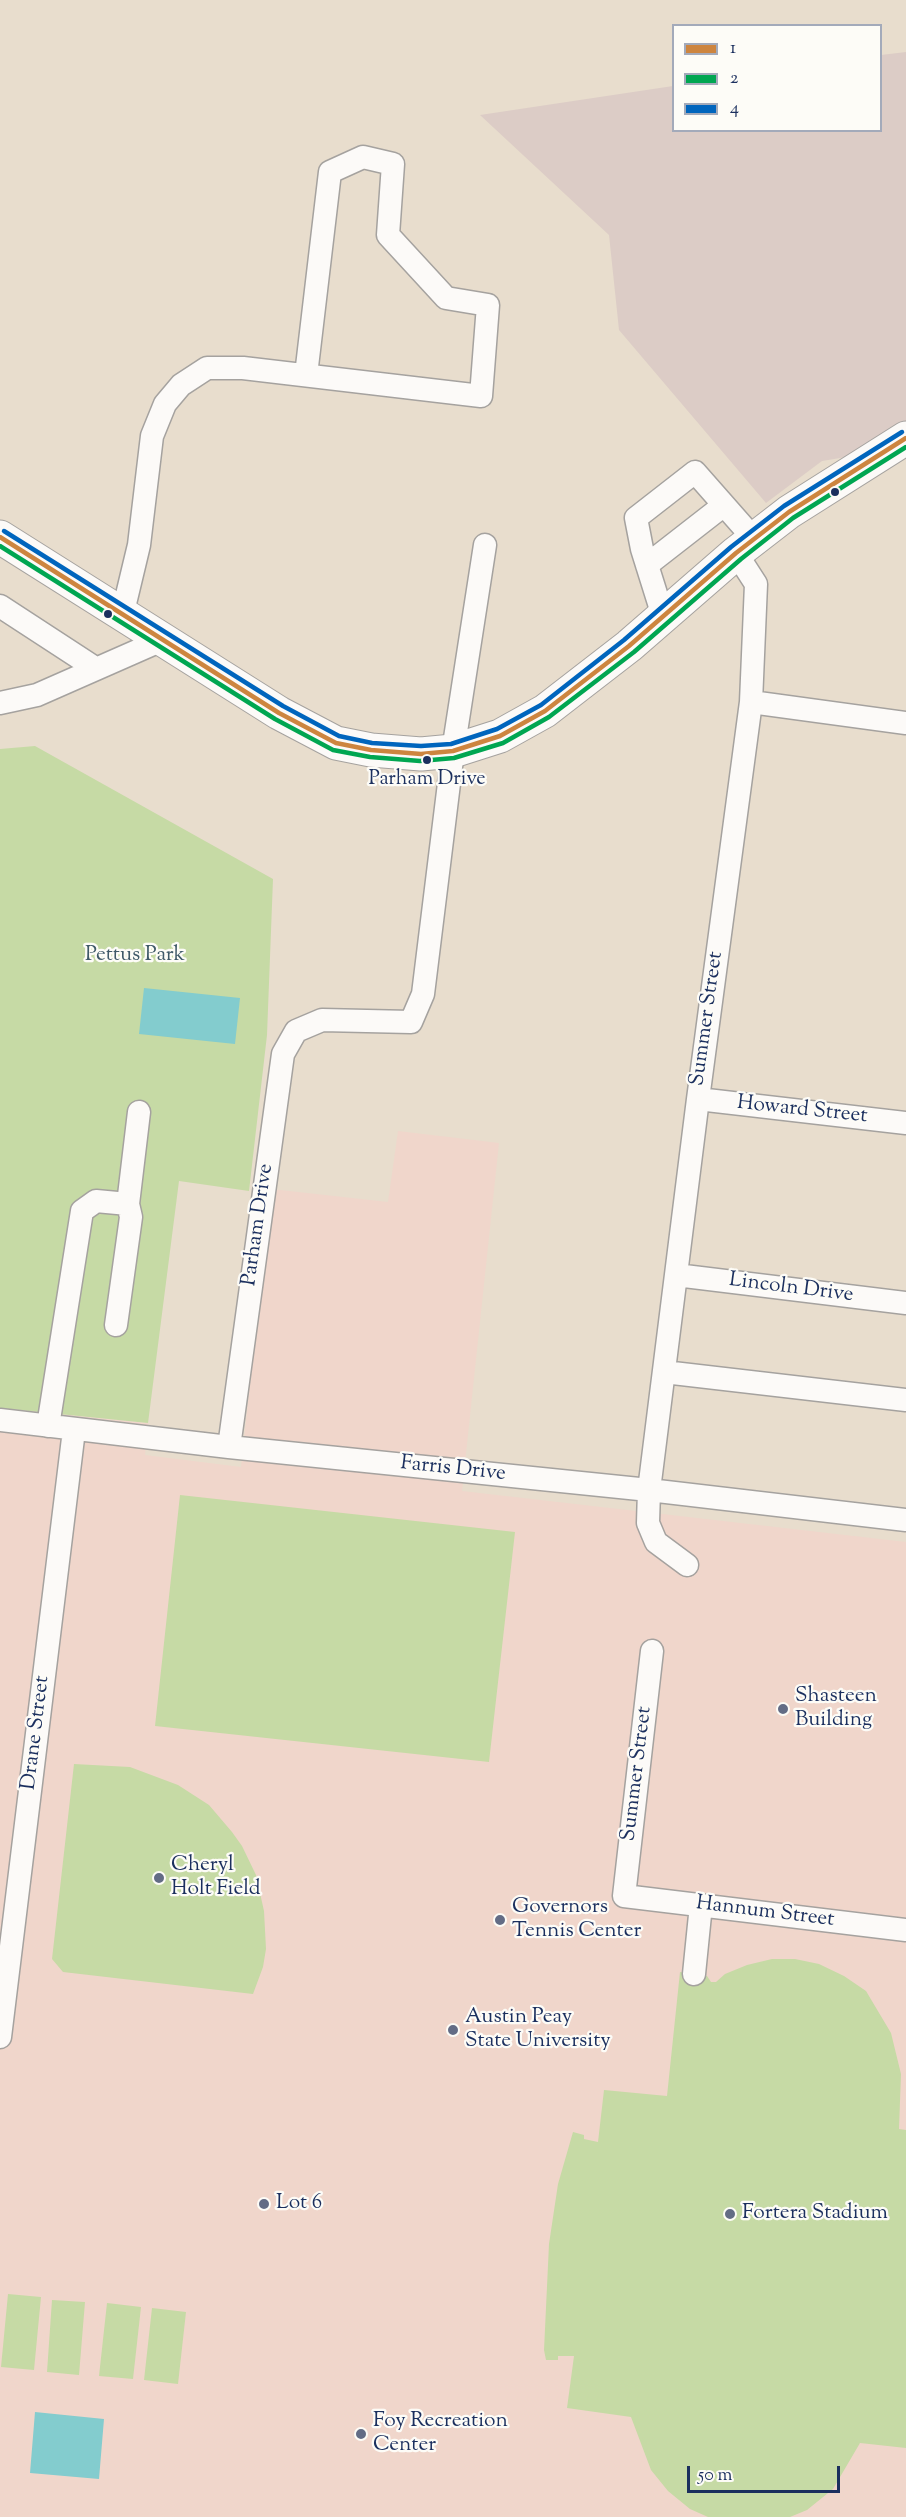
<!DOCTYPE html>
<style>
body{margin:0}
#map{position:relative;width:906px;height:2517px;overflow:hidden;background:#e8ddcd;font-family:"Sorts Mill Goudy",serif}
canvas{display:block}
.legend{position:absolute;left:672px;top:24px;width:210px;height:108px;box-sizing:border-box;background:#fdfcf7;border:2px solid #a3aaba;margin:0;padding:8px 10px;list-style:none;font-size:18px;color:#1b2f5e}
.legend li{display:flex;align-items:center;gap:12px;height:30px}
.legend b{width:30px;border:2px solid #a3aaba}
.scale{position:absolute;left:687px;top:2466px;width:153px;height:27px;box-sizing:border-box;border:3px solid #1b2f5e;border-top:0;padding-left:8px;font-size:18px;line-height:21px;white-space:nowrap;color:#1b2f5e;-webkit-text-stroke:4px #fdfcf7;paint-order:stroke}
</style>
<div id="map">
<canvas width="906" height="2517"></canvas>
<ul class="legend">
<li><b style="height:8px;background:#cd853f"></b>1</li>
<li><b style="height:8px;background:#00a651"></b>2</li>
<li><b style="height:8px;background:#0065bd"></b>4</li>
</ul>
<div class="scale">50 m</div>
</div>
<script>
const g = document.querySelector('canvas').getContext('2d');
g.lineJoin = 'round';
function fill(path, color) {
  g.fillStyle = color;
  g.fill(path, 'evenodd');
}
function shape(rows) {
  const path = new Path2D();
  for (const r of rows) {
    path.moveTo(r[0], r[1]);
    for (let i = 2; i < r.length; i += 2) path.lineTo(r[i], r[i + 1]);
  }
  return path;
}
function stroke(path, color, width, dash) {
  g.strokeStyle = color;
  g.lineWidth = width;
  g.lineCap = dash ? 'butt' : 'round';
  g.setLineDash(dash || []);
  g.stroke(path);
}
function label(font, color, halo, rows, align = 'center') {
  g.font = font + ' "Sorts Mill Goudy",serif';
  g.lineWidth = 4.5;
  g.setLineDash([]);
  g.textBaseline = 'middle';
  g.strokeStyle = halo;
  g.fillStyle = color;
  for (const [text, x, y, turn = 0] of rows) {
    g.save();
    g.translate(x, y);
    g.rotate((+turn || 0) * Math.PI / 180);
    g.textAlign = isNaN(turn) ? turn : align;
    if (halo) g.strokeText(text, 0, 0);
    g.fillText(text, 0, 0);
    g.restore();
  }
}
const built = shape([
 [398,1131,499,1143,462,1491,906,1542,906,2517,0,2517,0,1408,148,1423,145,1455,241,1467,271,1189,388,1202]
]);
const industrial = shape([
 [906,52,906,447,822,461,766,503,619,330,609,235,480,115,673,86,674,130,880,130,881,55]
]);
const green = shape([
 [35,746,273,879,267,1035,249,1191,179,1181,148,1423,0,1408,0,749],
 [180,1495,515,1532,489,1762,155,1726],
 [74,1764,130,1767,178,1785,209,1805,232,1832,242,1846,256,1875,264,1911,266,1949,263,1967,253,1994,63,1972,52,1959],
 [772,1959,795,1959,819,1964,844,1976,866,1991,891,2033,901,2074,899,2129,906,2130,906,2448,860,2443,833,2489,807,2510,790,2517,708,2517,690,2509,668,2491,651,2470,631,2417,567,2408,574,2356,558,2356,558,2360,546,2360,544,2350,549,2244,558,2184,573,2132,584,2135,584,2139,598,2142,604,2090,667,2096,680,1972,707,1976,711,1982,716,1982,725,1974,747,1965],
 [8,2294,41,2297,34,2370,1,2367],
 [52,2300,85,2302,79,2375,47,2372],
 [107,2303,141,2307,133,2379,99,2376],
 [152,2308,186,2312,178,2384,144,2380]
]);
const water = shape([
 [144,988,240,998,235,1044,139,1034],
 [35,2412,104,2419,99,2479,30,2473]
]);
const minor = shape([
 [647,565,724,505],
 [0,606,95,668],
 [122,616,139,545,152,436,165,404,181,385,207,368,243,368,481,396,488,305,446,298,388,235,393,164,363,157,330,172,306,375],
 [663,616,642,549,636,518,695,472,754,539],
 [751,702,906,723],
 [0,703,37,695,162,640],
 [698,1099,906,1123],
 [676,1275,906,1303],
 [116,1325,131,1217,128,1204],
 [664,1372,906,1400],
 [0,1420,229,1447,649,1490,906,1520],
 [48,1426,82,1211,96,1201,128,1204,139,1112],
 [229,1447,283,1054,296,1031,322,1020,411,1022,423,994,453,751,485,545],
 [687,1565,656,1542,648,1523,649,1490,698,1099,751,702,756,584,736,553],
 [652,1651,624,1896,906,1930],
 [694,1974,701,1905],
 [0,2037,74,1430]
]);
const highway = shape([
 [0,537,279,713,336,743,371,750,421,754,453,751,500,736,545,711,629,646,736,553,789,512,906,438]
]);
const bus1 = shape([
 [0,537,279,713,336,743,371,750,421,754,453,751,500,736,545,711,629,646,736,553,789,512,906,438]
]);
const bus2 = shape([
 [0,546,275,719,333,750,370,757,420,761,454,758,503,743,549,717,634,652,741,559,793,518,906,447]
]);
const bus3 = shape([
 [4,531,283,706,339,736,372,743,421,746,451,744,497,729,541,705,624,640,731,547,784,506,902,432]
]);
const markers = [
 [835,492,5,"#1b2f5e"],
 [108,614,5,"#1b2f5e"],
 [427,760,5,"#1b2f5e"],
 [783,1709,6,"#636c85"],
 [159,1878,6,"#636c85"],
 [500,1920,6,"#636c85"],
 [453,2030,6,"#636c85"],
 [264,2204,6,"#636c85"],
 [730,2214,6,"#636c85"],
 [361,2434,6,"#636c85"]
];
const busNames = [
 ["Parham Drive",427,781]
];
const parkNames = [
 ["Pettus Park",135,956]
];
const streetNames = [
 ["Summer Street",708,1019,-82],
 ["Howard Street",802,1111,6],
 ["Parham Drive",259,1225,-82],
 ["Lincoln Drive",791,1289,7],
 ["Farris Drive",453,1470,6],
 ["Drane Street",37,1733,-83],
 ["Summer Street",638,1774,-83],
 ["Hannum Street",765,1913,7]
];
const poiNames = [
 ["Shasteen",795,1697],
 ["Building",795,1721],
 ["Cheryl",171,1866],
 ["Holt Field",171,1890],
 ["Governors",512,1908],
 ["Tennis Center",512,1932],
 ["Austin Peay",465,2018],
 ["State University",465,2042],
 ["Lot 6",276,2204],
 ["Fortera Stadium",742,2214],
 ["Foy Recreation",373,2422],
 ["Center",373,2446]
];
fill(built, '#f0d6cb');
fill(industrial, '#dcccc6');
fill(green, '#c6daa5');
fill(water, '#83ccce');
stroke(minor, '#a5a29f', 25);
stroke(highway, '#a5a29f', 35);
stroke(minor, '#fcfaf8', 22);
stroke(highway, '#fcfaf8', 33);
stroke(bus1, '#cd853f', 4.5);
stroke(bus2, '#00a651', 4.5);
stroke(bus3, '#0065bd', 4.5);
for (const [x, y, r, color] of markers) {
  const dot = new Path2D();
  dot.arc(x, y, r, 0, 2 * Math.PI);
  g.fillStyle = color;
  g.fill(dot);
  stroke(dot, '#fdfcf7', 2);
}
label('20px', '#1b2f5e', '#fdfcf7', busNames);
label('21px', '#3f5968', '#fdfcf7', parkNames);
label('21px', '#1b2f5e', '#fdfcf7', streetNames);
label('21px', '#1b2f5e', '#fdfcf7', poiNames, 'left');
</script>
